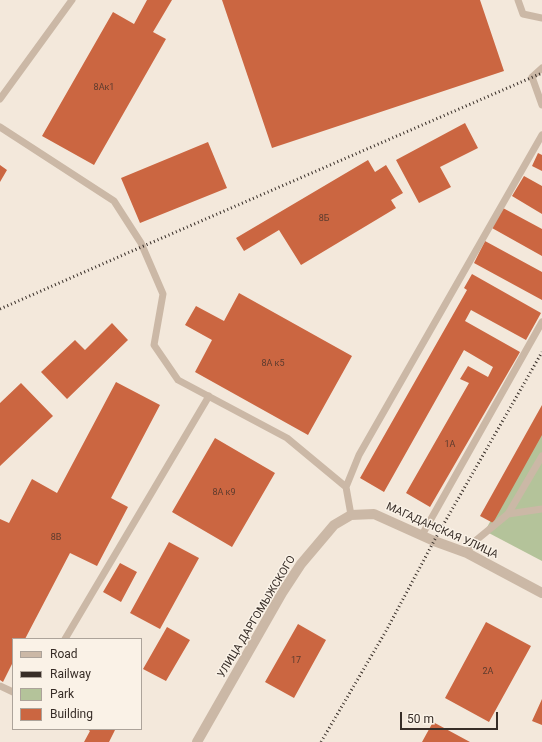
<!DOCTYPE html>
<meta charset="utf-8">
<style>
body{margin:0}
#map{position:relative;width:542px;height:742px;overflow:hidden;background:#f3e8db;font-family:Roboto,sans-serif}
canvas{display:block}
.legend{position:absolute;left:12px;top:638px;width:130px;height:92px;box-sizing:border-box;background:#faf2e7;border:1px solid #aca39a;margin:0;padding:5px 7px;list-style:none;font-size:12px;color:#372d27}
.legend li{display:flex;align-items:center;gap:8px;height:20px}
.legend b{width:20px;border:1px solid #aca39a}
.scale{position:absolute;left:400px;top:712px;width:98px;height:18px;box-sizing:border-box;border:2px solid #372d27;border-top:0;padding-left:5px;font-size:12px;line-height:14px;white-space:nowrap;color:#372d27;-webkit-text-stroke:3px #faf2e7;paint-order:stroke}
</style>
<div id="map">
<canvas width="542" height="742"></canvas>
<ul class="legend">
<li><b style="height:5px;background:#cbb8a6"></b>Road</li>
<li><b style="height:5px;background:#372d27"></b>Railway</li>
<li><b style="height:11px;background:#b4c39a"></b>Park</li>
<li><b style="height:11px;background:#cb6641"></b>Building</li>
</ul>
<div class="scale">50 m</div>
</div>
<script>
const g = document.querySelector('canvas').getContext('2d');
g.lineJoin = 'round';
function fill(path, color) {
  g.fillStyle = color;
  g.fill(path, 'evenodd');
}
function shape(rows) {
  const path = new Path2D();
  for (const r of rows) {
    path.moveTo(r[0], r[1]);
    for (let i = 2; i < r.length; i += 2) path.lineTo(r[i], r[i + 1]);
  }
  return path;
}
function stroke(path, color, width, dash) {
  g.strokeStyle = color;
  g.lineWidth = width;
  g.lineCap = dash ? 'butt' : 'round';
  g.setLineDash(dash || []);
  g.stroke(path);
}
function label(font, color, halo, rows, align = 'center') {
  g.font = font + ' Roboto,sans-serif';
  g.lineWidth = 3;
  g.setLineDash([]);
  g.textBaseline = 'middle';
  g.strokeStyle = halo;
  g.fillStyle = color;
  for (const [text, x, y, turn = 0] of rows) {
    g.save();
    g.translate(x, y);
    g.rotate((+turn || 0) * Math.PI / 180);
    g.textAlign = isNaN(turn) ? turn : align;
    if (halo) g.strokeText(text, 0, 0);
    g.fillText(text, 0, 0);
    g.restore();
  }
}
const green = shape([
 [542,427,542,561,485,531]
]);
const building = shape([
 [147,0,172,0,153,32,166,39,94,165,42,136,113,12,134,24],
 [222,0,480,0,504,71,272,148],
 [465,123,478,148,440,167,451,187,419,203,396,160],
 [208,142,227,188,140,223,121,178],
 [538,153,542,155,542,171,532,166],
 [368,160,375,172,386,165,403,193,391,200,396,208,301,265,279,230,244,251,236,238],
 [0,165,7,170,0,182],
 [524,176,542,186,542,214,512,196],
 [503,208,542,229,542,256,492,228],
 [485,241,542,272,542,300,474,263],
 [472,274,541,313,526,340,471,310,465,321,520,352,430,507,406,493,469,383,460,379,468,366,488,377,493,367,464,350,384,492,360,478,467,290,464,288],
 [239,293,352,356,308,435,195,372,212,340,185,325,196,306,224,321],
 [112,323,128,340,67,399,41,372,75,340,85,350],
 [116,382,160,405,111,498,128,507,97,566,70,553,25,639,13,639,13,662,3,682,0,680,0,519,9,523,32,479,57,493],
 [21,383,53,416,0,466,0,403],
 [542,405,542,435,493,523,480,516],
 [215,438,275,473,232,547,172,512],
 [169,542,199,558,160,629,130,613],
 [120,563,137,572,121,602,103,592],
 [486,622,531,646,489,722,445,698],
 [298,624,326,640,294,698,265,682],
 [167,627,190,640,166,681,143,669],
 [542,699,542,725,532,721],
 [433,722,470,742,422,742],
 [87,729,113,729,115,730,109,742,84,742,90,731]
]);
const service = shape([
 [518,0,523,14,542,18],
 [542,68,532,77,542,105],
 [0,99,72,0],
 [0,127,114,201,141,243,163,294,154,345,178,380,287,438,346,487],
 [508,514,542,509],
 [351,515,346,487,359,455,542,135],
 [422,535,542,322],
 [467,553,474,542,508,514,542,456],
 [65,639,209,396],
 [0,686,13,692]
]);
const minor = shape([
 [197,742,282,593,301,564,334,525,351,515,374,514,434,541,467,553,542,593]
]);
const rail = shape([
 [0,309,139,248,542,73],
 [321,742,386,631,434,541,542,352]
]);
const numberNames = [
 ["8Ак1",104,88],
 ["8Б",324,219],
 ["8А к5",273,364],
 ["1А",450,445],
 ["8А к9",224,493],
 ["8В",56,538],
 ["17",296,661],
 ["2А",488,672]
];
const streetNames = [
 ["МАГАДАНСКАЯ УЛИЦА",442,531,24],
 ["УЛИЦА ДАРГОМЫЖСКОГО",257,617,-59]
];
fill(green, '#b4c39a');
fill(building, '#cb6641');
stroke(service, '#cbb8a6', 7);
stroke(minor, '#cbb8a6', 10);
stroke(rail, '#372d27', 3, [1, 3]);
label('9px', '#5c3b2e', null, numberNames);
label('11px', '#372d27', '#faf2e7', streetNames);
</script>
